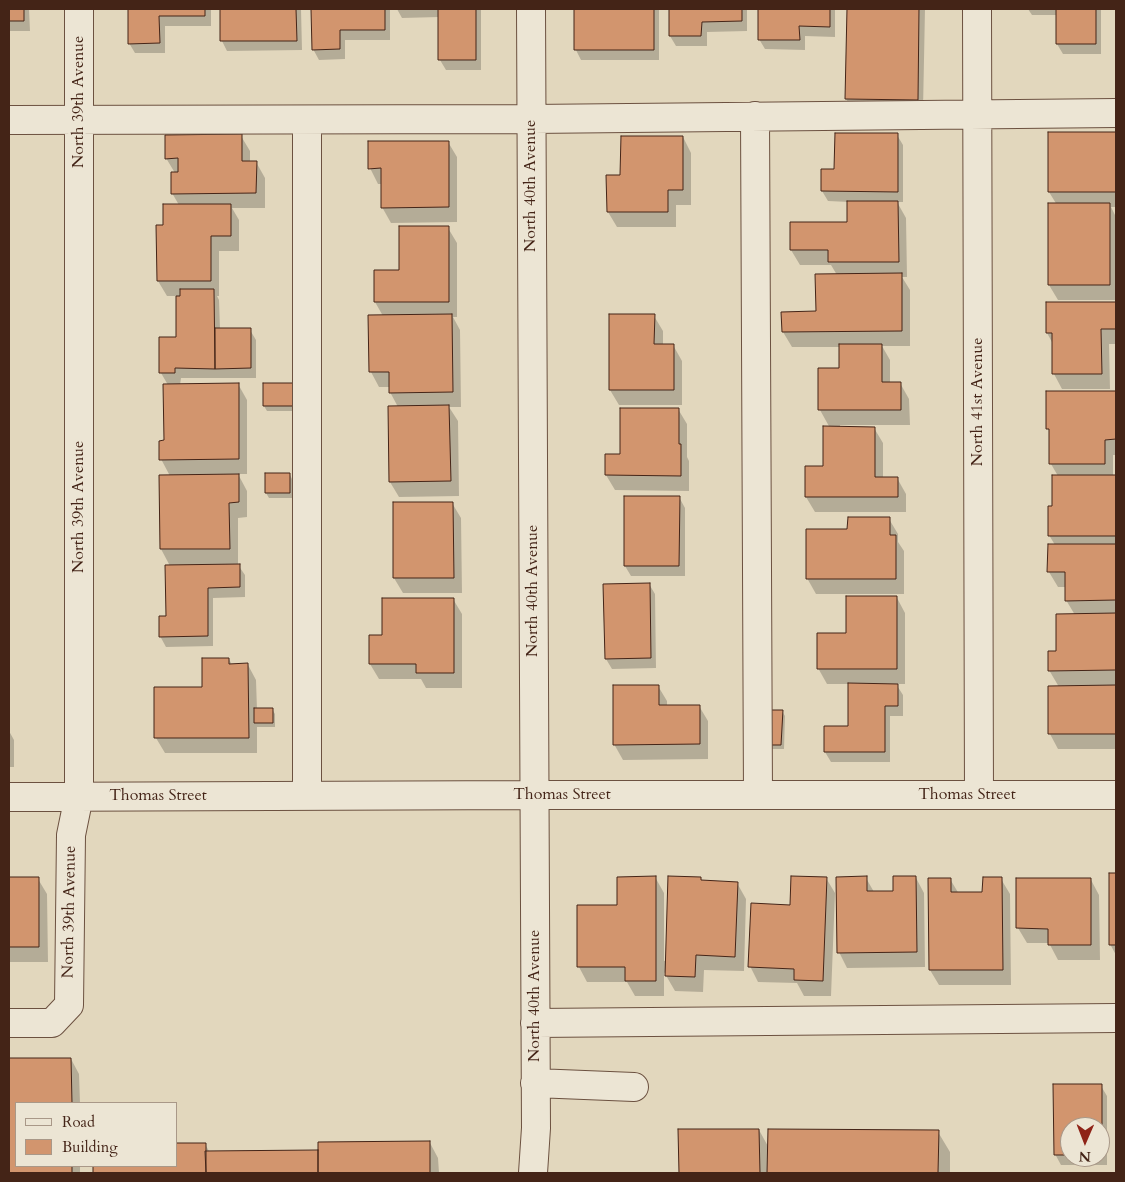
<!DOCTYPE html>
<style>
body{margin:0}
#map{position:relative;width:1125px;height:1182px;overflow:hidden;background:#e2d7bd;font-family:Cardo,serif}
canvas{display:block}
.frame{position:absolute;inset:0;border:10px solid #442417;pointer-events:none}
.legend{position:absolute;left:15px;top:1102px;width:162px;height:65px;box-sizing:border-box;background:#ece5d4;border:1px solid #a99888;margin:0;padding:6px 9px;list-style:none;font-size:15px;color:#442417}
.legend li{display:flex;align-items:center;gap:10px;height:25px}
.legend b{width:25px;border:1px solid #a99888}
.north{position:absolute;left:1060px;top:1117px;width:50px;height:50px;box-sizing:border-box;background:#ece5d4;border:1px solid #a99888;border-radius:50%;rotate:181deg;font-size:14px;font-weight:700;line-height:20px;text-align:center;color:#442417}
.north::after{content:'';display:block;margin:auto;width:18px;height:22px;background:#8f2418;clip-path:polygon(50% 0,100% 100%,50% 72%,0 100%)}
</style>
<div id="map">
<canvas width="1125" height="1182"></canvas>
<div class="frame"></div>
<ul class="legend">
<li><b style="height:6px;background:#ece5d4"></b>Road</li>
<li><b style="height:14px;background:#d2956e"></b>Building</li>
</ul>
<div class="north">N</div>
</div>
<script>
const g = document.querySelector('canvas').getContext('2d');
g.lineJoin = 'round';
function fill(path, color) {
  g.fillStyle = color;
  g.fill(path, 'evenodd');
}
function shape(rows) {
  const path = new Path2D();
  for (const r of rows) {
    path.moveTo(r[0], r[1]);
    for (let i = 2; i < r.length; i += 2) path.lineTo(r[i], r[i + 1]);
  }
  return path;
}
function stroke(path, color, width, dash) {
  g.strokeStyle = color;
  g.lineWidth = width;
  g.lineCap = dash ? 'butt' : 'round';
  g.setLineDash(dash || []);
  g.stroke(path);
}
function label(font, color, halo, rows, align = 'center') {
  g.font = font + ' Cardo,serif';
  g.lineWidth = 5;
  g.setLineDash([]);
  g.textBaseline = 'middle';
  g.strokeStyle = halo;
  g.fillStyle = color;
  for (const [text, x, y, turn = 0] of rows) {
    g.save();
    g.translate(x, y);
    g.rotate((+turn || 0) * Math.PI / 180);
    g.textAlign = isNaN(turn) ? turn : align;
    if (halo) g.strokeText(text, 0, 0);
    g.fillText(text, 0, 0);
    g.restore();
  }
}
const shadow = shape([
 [9,9,29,9,30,31,9,31],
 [129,9,211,9,211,26,165,26,165,53,135,53,129,43],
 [221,9,301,9,302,50,227,51,222,41],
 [313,9,390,9,390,40,345,40,345,59,319,60,313,49],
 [397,9,481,9,481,70,446,70,440,60,439,17,402,18],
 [576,9,659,9,659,60,581,60,576,50],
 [670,9,747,9,747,31,707,32,707,46,676,46,670,36],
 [760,9,835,9,835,37,805,36,805,50,765,49,759,39],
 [848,9,925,9,923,110,852,109,846,99],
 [1028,9,1101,9,1101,54,1063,54,1057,44,1057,15,1032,15],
 [1050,133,1116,133,1116,207,1111,207,1116,217,1116,300,1058,300,1049,285,1057,205,1049,192],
 [897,135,903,145,903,202,897,202,906,218,907,277,902,277,910,290,910,346,882,346,890,360,890,383,900,383,909,399,910,425,840,425,840,428,874,428,883,443,883,478,897,478,906,494,906,512,815,512,806,497,824,467,830,428,820,410,841,369,841,347,792,347,783,332,817,312,837,275,831,265,800,265,791,250,848,224,849,202,828,201,822,191,822,170,836,170],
 [241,136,250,151,250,163,256,162,265,178,265,208,232,208,239,220,239,251,219,251,219,296,217,296,219,300,220,329,250,330,256,340,256,378,181,378,180,385,238,384,247,400,247,474,238,474,247,491,247,517,238,518,238,565,245,575,245,597,213,598,213,646,166,647,160,636,167,617,170,566,161,549,160,476,170,476,161,459,165,441,168,385,161,373,177,338,177,296,167,296,158,281,165,226,179,205,172,193,175,173,166,158],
 [683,137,691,153,691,205,676,205,676,227,617,227,608,212,622,176],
 [448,142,457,157,457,222,391,223,382,207,382,184,378,184,370,168],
 [448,228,457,243,457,317,453,317,460,330,461,407,449,407,458,421,459,496,399,497,390,482,398,407,390,392,390,387,379,387,371,372,383,316,375,302,400,271],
 [1116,303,1116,344,1109,344,1110,389,1062,389,1054,374,1053,344,1047,333,1047,304],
 [654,316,663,331,663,346,673,345,682,361,682,405,619,405,610,390],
 [264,384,292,384,295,389,295,411,267,411,264,406],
 [1047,392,1116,392,1116,455,1113,455,1113,477,1116,477,1116,749,1058,749,1050,734,1059,687,1049,670,1075,615,1066,600,1066,587,1058,587,1049,572,1049,545,1055,545,1049,535,1058,476,1051,464,1050,433,1048,428],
 [678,409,687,424,687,457,689,461,689,491,615,490,606,475,621,455],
 [266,475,290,475,292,479,292,498,269,498,266,493],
 [679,497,685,508,685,576,631,576,625,566],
 [452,503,461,518,462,593,403,593,394,578],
 [889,519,898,534,898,542,904,551,904,594,816,594,807,578,849,530],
 [649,584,655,594,656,668,612,669,606,659],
 [897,598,905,613,905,684,896,684,903,695,903,716,890,716,890,762,831,762,825,752,849,727,849,684,827,684,818,668,847,635],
 [453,599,462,614,462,688,426,688,421,679,379,679,370,664,384,637],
 [229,659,232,665,248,665,256,680,257,710,272,709,275,714,275,727,257,727,257,753,165,753,156,738],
 [658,686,667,701,667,706,699,706,708,721,708,759,623,760,614,744],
 [782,711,785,716,784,749,771,749,769,745],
 [9,731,14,740,14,767,9,767],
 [1110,874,1116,874,1116,955,1110,944],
 [655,877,664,893,664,961,666,961,700,878,702,882,737,883,746,899,744,971,704,970,703,992,675,991,664,972,664,996,635,996,627,982,587,982,579,967,618,906],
 [826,878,835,893,831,996,804,996,797,983,758,982,750,966,792,906],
 [866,878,874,892,894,892,916,878,924,893,925,967,847,968,839,952],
 [9,879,38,879,47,894,48,962,9,962],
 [929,879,950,879,959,894,984,893,1001,879,1010,894,1011,985,939,985,930,970],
 [1091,880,1099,895,1100,960,1058,960,1049,943,1027,943,1018,928],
 [9,1059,71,1059,79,1074,80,1103,16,1103,16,1166,80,1166,80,1173,9,1173],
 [1055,1086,1101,1086,1107,1096,1107,1165,1061,1165,1055,1154],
 [1070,1127,1100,1127,1100,1157,1070,1157],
 [759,1130,769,1148,938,1132,950,1152,950,1173,680,1173,679,1131],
 [430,1143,438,1158,439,1173,95,1173,95,1166,176,1166,205,1144,210,1153,320,1152]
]);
const building = shape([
 [9,9,24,9,24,21,9,21,9,9],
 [128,9,205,9,205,16,159,16,160,43,128,44,128,9],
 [220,9,296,9,297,41,220,41,220,9],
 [311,9,385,9,385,30,340,30,340,49,312,50,311,9],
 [438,9,476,9,476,60,438,60,438,9],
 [574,9,654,9,654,50,574,50,574,9],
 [669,9,742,9,742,21,702,22,701,36,669,36,669,9],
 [758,9,830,9,830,27,799,26,800,40,758,40,758,9],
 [847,9,919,9,918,100,845,99,847,9],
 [1056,9,1096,9,1096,44,1056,44,1056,9],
 [1048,132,1116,132,1116,192,1048,192,1048,132],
 [835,133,898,133,898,192,821,191,821,169,834,169,835,133],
 [242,134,242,161,257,161,256,193,171,194,171,172,178,172,178,158,165,159,165,135,242,134],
 [621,136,683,136,683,190,668,190,668,212,607,212,606,175,620,175,621,136],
 [368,141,449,141,449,207,381,208,381,168,368,169,368,141],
 [847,201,898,201,899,262,828,262,828,250,790,250,790,222,847,222,847,201],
 [1048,203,1110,203,1110,285,1048,285,1048,203],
 [163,204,231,204,231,236,211,236,211,281,157,281,156,225,163,225,163,204],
 [399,226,449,226,449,302,374,302,374,270,399,270,399,226],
 [902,273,902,331,782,332,781,312,816,311,815,274,902,273],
 [180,289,214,289,215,369,175,368,175,373,159,373,159,337,176,337,176,296,180,296,180,289],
 [1046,302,1116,302,1116,329,1101,329,1102,374,1052,374,1052,333,1046,333,1046,302],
 [452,314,453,392,389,393,389,372,369,372,368,315,452,314],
 [609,314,655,314,654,344,674,344,674,390,609,390,609,314],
 [215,328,251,328,251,368,215,369,215,328],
 [839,344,882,344,882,382,901,382,901,410,818,410,818,368,839,368,839,344],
 [239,383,239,459,159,460,159,441,164,440,163,384,239,383],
 [263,383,293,383,293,406,263,406,263,383],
 [1046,391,1116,391,1116,439,1105,440,1105,464,1049,464,1049,429,1046,429,1046,391],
 [449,405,451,481,389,482,388,406,449,405],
 [620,408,679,408,679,444,681,444,681,476,605,475,605,454,620,454,620,408],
 [823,426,875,427,875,477,898,477,898,497,805,497,805,466,823,466,823,426],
 [265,473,290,473,290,493,265,493,265,473],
 [239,474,239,502,229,503,230,549,160,549,159,475,239,474],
 [1052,475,1116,475,1116,536,1048,536,1048,506,1052,506,1052,475],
 [624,496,680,496,679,566,624,566,624,496],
 [393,502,453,502,454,578,393,578,393,502],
 [848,517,890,517,890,535,896,535,896,579,806,579,806,529,847,529,848,517],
 [1048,544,1116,544,1116,600,1065,601,1065,572,1047,572,1048,544],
 [240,564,240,587,208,588,208,636,159,637,159,616,166,616,165,565,240,564],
 [650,583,651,658,605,659,603,584,650,583],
 [846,596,897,596,897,669,817,669,817,633,846,633,846,596],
 [382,598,454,598,454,673,416,673,416,664,369,664,369,635,382,635,382,598],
 [1116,613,1116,670,1048,671,1048,651,1056,651,1056,614,1116,613],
 [202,658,229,658,229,664,248,663,249,738,154,738,154,687,202,687,202,658],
 [848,683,898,684,898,706,885,706,885,752,824,752,824,726,848,726,848,683],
 [613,685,659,685,659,705,700,705,700,744,613,745,613,685],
 [1116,685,1116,734,1048,734,1048,686,1116,685],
 [254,708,273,708,273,723,254,723,254,708],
 [769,710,783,710,781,745,767,745,769,710],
 [1109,873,1116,873,1116,945,1109,945,1109,873],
 [656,876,656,981,625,981,625,967,577,967,577,905,617,905,617,877,656,876],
 [668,876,701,877,701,880,738,882,735,957,696,955,695,977,665,976,668,876],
 [791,876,827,877,823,981,794,980,794,969,748,967,751,903,790,905,791,876],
 [867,876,867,891,893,891,893,876,916,876,917,952,837,953,836,877,867,876],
 [9,877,39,877,39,947,9,947,9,877],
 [983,877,1002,877,1003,970,929,970,928,878,951,878,951,892,982,892,983,877],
 [1016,878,1091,878,1091,945,1048,945,1048,929,1016,928,1016,878],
 [9,1058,71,1058,72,1103,16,1103,16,1166,72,1166,72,1173,9,1173,9,1058],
 [1053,1084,1102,1084,1102,1155,1100,1155,1100,1127,1070,1127,1070,1155,1054,1155,1053,1084],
 [678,1129,759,1129,760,1173,679,1173,678,1129],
 [768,1129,939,1130,938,1173,767,1173,768,1129],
 [430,1141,430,1173,318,1173,318,1142,430,1141],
 [176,1143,206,1143,206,1173,93,1173,93,1166,176,1166,176,1143],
 [318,1150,318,1173,206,1173,205,1151,318,1150]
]);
const minor = shape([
 [531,9,536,1128,533,1173],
 [977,9,979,795],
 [755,116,758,795],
 [9,120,531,119,1116,113],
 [307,120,307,796],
 [9,797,533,795,1116,795],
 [9,1023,52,1023,69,1005,71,835,79,796,79,9],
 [535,1023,1116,1018],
 [535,1083,634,1087]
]);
const streetNames = [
 ["North 39th Avenue",79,102,-90],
 ["North 40th Avenue",531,186,-90],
 ["North 41st Avenue",978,402,-90],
 ["North 39th Avenue",79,507,-90],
 ["North 40th Avenue",533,591,-90],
 ["Thomas Street",562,795],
 ["Thomas Street",967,795],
 ["Thomas Street",158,796],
 ["North 39th Avenue",70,912,-89],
 ["North 40th Avenue",535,996,-90]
];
fill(shadow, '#0003');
fill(building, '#d2956e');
stroke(building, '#442417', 1);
stroke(minor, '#6c5140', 30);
stroke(minor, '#ece5d4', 28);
label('16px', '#442417', '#ece5d4', streetNames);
</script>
